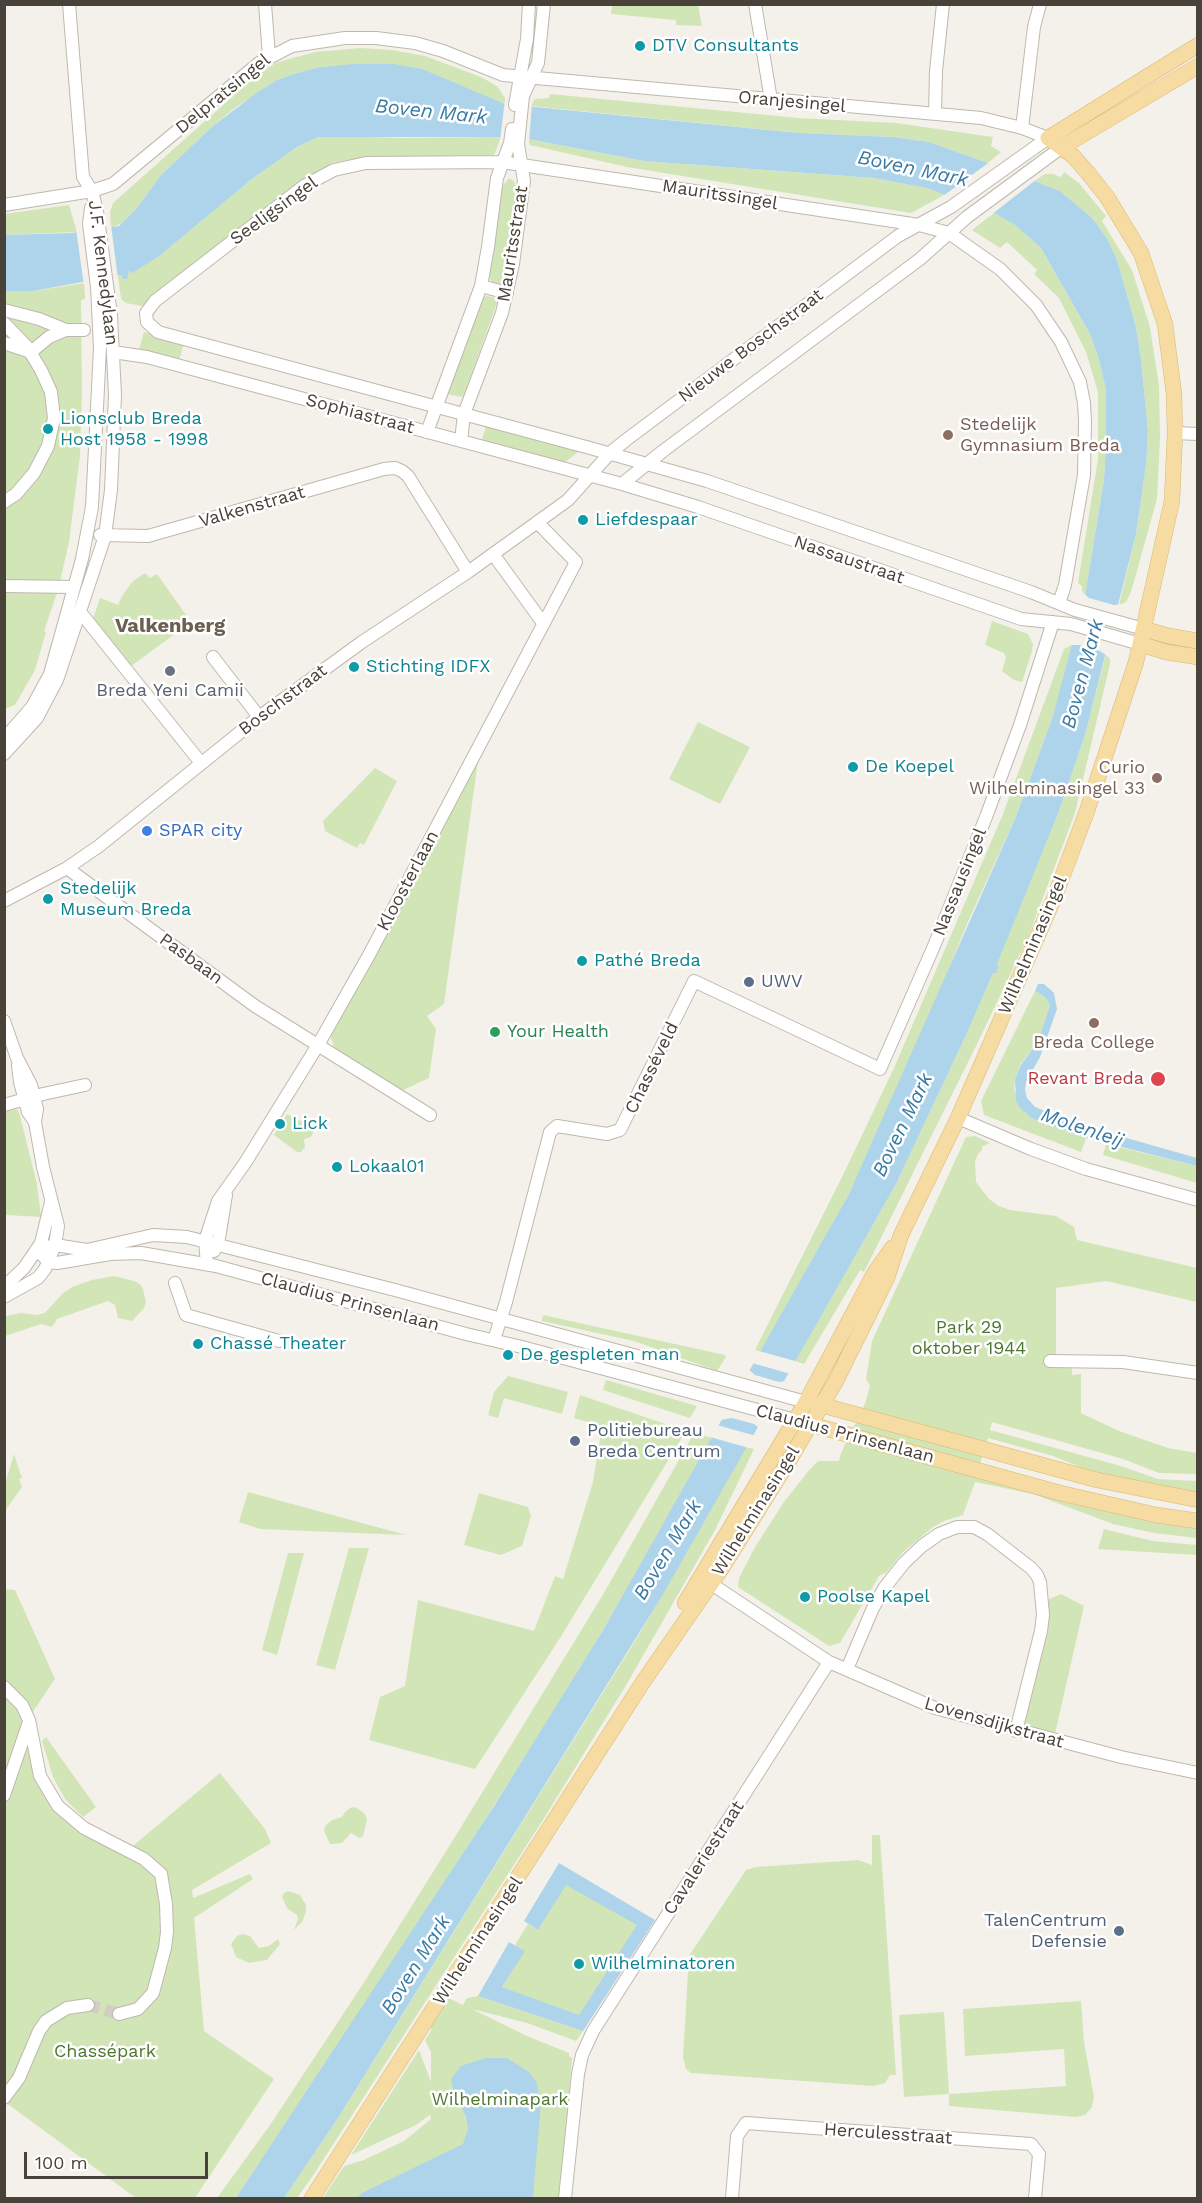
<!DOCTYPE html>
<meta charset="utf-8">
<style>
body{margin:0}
#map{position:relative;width:1202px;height:2203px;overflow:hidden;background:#f4f1eb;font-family:"Work Sans",sans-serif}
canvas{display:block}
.frame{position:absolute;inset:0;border:6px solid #484239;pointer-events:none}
.scale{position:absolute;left:24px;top:2152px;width:184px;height:27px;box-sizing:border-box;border:3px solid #484239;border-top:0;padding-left:8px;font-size:18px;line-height:21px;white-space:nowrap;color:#484239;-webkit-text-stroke:4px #fff;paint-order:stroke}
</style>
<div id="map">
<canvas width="1202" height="2203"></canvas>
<div class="frame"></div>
<div class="scale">100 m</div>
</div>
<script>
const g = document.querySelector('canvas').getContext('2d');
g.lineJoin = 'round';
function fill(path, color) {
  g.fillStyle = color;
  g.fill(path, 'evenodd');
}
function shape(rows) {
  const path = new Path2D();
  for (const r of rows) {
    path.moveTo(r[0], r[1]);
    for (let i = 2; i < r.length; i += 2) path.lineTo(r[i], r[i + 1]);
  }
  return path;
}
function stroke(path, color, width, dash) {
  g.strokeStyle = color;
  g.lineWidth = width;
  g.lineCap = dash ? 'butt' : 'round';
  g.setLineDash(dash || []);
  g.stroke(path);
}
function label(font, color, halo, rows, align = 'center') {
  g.font = font + ' "Work Sans",sans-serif';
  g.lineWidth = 5;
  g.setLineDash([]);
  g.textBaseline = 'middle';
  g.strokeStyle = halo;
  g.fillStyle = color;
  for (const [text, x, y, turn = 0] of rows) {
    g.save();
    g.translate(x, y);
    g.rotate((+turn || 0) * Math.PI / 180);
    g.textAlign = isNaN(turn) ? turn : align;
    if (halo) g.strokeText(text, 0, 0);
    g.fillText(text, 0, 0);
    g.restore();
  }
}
const green = shape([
 [612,5,698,5,702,26,676,25,676,20,611,14],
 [361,48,392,50,425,56,481,77,497,86,505,98,505,104,485,97,316,68,294,74,277,80,236,107,213,126,161,175,137,208,122,223,111,228,110,212,113,203,249,82,275,63,315,52],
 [550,94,798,118,896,123,993,137,991,146,1001,152,988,163,929,142,893,137,798,133,531,106,535,99,549,98],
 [337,136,402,138,501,137,494,155,383,157,348,160,332,163,292,190,142,306,126,303,121,299,118,276,131,270,132,272,158,257,252,179,297,147,318,137],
 [528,139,644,161,874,178,927,188,946,194,911,213,627,167,530,145],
 [1064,172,1079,183,1106,216,1102,221,1132,270,1150,327,1159,386,1160,438,1157,499,1131,592,1126,602,1119,605,1136,534,1146,465,1148,431,1141,360,1136,327,1117,260,1107,238,1092,218,1060,191,1034,181,1045,174,1053,174,1061,177],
 [509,178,514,181,517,188,506,277,504,282,498,285,491,281,488,274,502,187],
 [69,205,77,232,5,235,4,214],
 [994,213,1015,225,1041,248,1090,334,1099,359,1106,390,1106,446,1104,480,1085,596,1082,591,1082,586,1078,583,1098,459,1098,392,1086,352,1059,298,1034,274,1037,270,1007,242,1000,248,972,230],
 [84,283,85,297,85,299,81,300,82,392,80,456,69,542,58,590,44,631,46,632,35,670,15,705,5,709,5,291,33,291],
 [486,296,493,297,497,303,463,397,446,394,483,298],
 [144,332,184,343,179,361,139,350],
 [487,423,582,449,563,464,481,442],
 [145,573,150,578,157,574,191,622,130,667,92,622,100,598,118,605,122,596,132,582],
 [992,621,1028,634,1033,644,1032,651,1022,682,1014,680,1002,671,1006,658,1004,653,985,645],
 [1074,644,1052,719,1015,819,970,917,924,1029,871,1149,849,1194,762,1352,755,1350,843,1175,894,1068,1003,814,1064,649],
 [1106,654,1110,659,1110,664,1075,813,1028,937,978,1042,864,1272,860,1270,804,1364,795,1361,896,1184,967,1033,993,973,996,973,999,966,997,964,1011,927,1059,811,1085,735],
 [698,722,750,747,720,804,669,779],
 [478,761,444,1004,427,1016,436,1029,429,1078,399,1092,335,1049,330,1035],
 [375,768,397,781,364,845,360,843,357,848,325,831,323,821],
 [1035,991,1045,997,1050,1005,1038,1041,1021,1064,1015,1079,1014,1091,1033,1119,1086,1138,1081,1152,984,1115,981,1101],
 [16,1109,19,1112,37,1184,41,1217,5,1215,4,1112],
 [287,1114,312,1127,314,1131,311,1137,304,1139,305,1147,301,1152,297,1152,274,1135],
 [975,1136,990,1143,981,1147,983,1149,978,1154,975,1161,976,1182,989,1199,999,1206,1010,1210,1056,1216,1074,1227,1077,1240,1197,1268,1197,1302,1106,1281,1056,1288,1056,1363,1072,1363,1072,1375,1081,1374,1081,1413,1119,1431,1168,1448,1197,1453,1197,1474,1159,1473,1123,1459,992,1422,990,1430,1121,1466,1158,1479,1197,1481,1197,1495,1107,1478,1053,1456,988,1438,976,1477,1073,1504,1197,1529,1197,1538,1154,1533,1113,1524,1033,1494,975,1482,963,1515,944,1521,933,1527,902,1553,887,1572,879,1576,840,1643,829,1646,738,1587,739,1578,755,1547,784,1502,810,1469,818,1461,839,1461,841,1453,865,1404,870,1386,866,1379,872,1341,966,1137],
 [1106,1144,1197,1166,1197,1183,1103,1155],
 [114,1276,134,1281,140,1284,143,1289,146,1302,144,1308,132,1321,118,1318,115,1305,108,1301,57,1319,52,1327,41,1324,5,1336,5,1316,21,1313,36,1315,45,1313,62,1294,72,1287,92,1280],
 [543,1315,725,1355,726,1357,717,1371,634,1341,542,1321],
 [508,1376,568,1392,562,1414,504,1398,498,1418,488,1415,494,1392],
 [606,1380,697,1406,690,1418,603,1390],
 [580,1395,686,1431,560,1638,475,1769,369,1740,380,1697,405,1686,418,1600,534,1631,555,1576,563,1579,593,1482,602,1426,574,1418],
 [694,1433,713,1438,602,1632,549,1720,379,1984,236,2198,217,2198,270,2125,361,1987,458,1832,604,1593],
 [746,1447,754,1449,715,1530,625,1687,541,1823,314,2174,297,2198,284,2198,338,2118,640,1633],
 [14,1454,22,1478,19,1479,22,1487,5,1511,5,1484],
 [248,1492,406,1535,260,1529,239,1522],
 [479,1493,528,1507,531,1516,522,1546,501,1555,464,1545],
 [1104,1529,1153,1541,1197,1545,1197,1555,1098,1549],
 [349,1548,369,1548,335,1670,316,1665],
 [288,1553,304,1553,277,1655,262,1650],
 [5,1589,15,1590,55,1679,32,1713,40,1758,53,1792,86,1828,128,1850,220,1773,265,1829,271,1843,192,1890,193,1898,250,1874,253,1879,194,1918,204,2031,274,2079,195,2198,136,2198,5,2102],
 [1061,1594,1084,1606,1055,1734,1023,1726,1047,1631,1047,1608,1049,1599],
 [46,1737,96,1807,83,1817,65,1799,53,1777,42,1741],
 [352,1807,357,1808,365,1814,367,1820,363,1836,360,1838,351,1833,342,1843,330,1844,324,1831,325,1826,332,1820,342,1817,346,1811],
 [872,1835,880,1835,896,2075,890,2075,885,2083,873,2086,691,2073,686,2069,683,2057,689,1956,746,1870,756,1867,858,1860,872,1865],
 [566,1884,638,1925,579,2016,502,1987,524,1951,515,1945,528,1924,538,1930],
 [288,1891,300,1895,306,1905,306,1912,302,1922,294,1930,298,1919,297,1915,287,1908,282,1897,284,1893],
 [243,1934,250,1936,259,1948,269,1946,278,1939,280,1944,267,1960,249,1963,236,1957,231,1944,237,1936],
 [444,1996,463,2005,467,1998,478,1996,583,2031,576,2041,527,2023,472,2009,527,2036,569,2053,569,2056,572,2058,561,2198,323,2198,344,2166,364,2160,404,2141,431,2119,430,2115,416,2125,351,2155,419,2050,431,2082,431,2052,425,2040,431,2031,431,2017],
 [1081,2001,1084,2042,1094,2097,1092,2107,1085,2115,1076,2117,949,2106,949,2094,904,2097,899,2015,944,2012,949,2094,1066,2086,1064,2049,965,2056,963,2009]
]);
const water = shape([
 [353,64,394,64,422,69,505,104,798,133,893,137,929,142,988,163,1060,191,1092,218,1107,238,1117,260,1136,327,1141,360,1148,431,1146,465,1136,534,1085,735,1059,811,997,964,999,966,996,973,993,973,967,1033,896,1184,662,1596,338,2118,284,2198,236,2198,496,1803,602,1632,849,1194,1015,819,1052,719,1085,596,1104,480,1106,446,1106,390,1099,359,1090,334,1041,248,1015,225,994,213,927,188,874,178,644,161,528,139,501,137,318,137,297,147,252,179,158,257,132,273,129,271,127,279,123,279,121,275,33,291,5,291,4,235,71,233,119,226,137,208,161,175,213,126,255,94,277,80,294,74,316,68],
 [1038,984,1044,984,1054,993,1057,1009,1040,1057,1026,1082,1025,1090,1027,1098,1035,1107,1074,1123,1197,1158,1197,1166,1086,1138,1033,1119,1020,1108,1016,1101,1015,1079,1021,1065,1038,1041,1050,1005,1045,997,1035,991],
 [559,1863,655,1920,583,2031,478,1996,509,1942,525,1951,502,1987,579,2015,637,1925,566,1885,538,1930,524,1921],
 [485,2058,507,2058,529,2072,536,2081,541,2102,533,2198,357,2198,362,2193,463,2144,468,2129,466,2116,454,2095,451,2079,461,2066]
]);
const pier = shape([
 [505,100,532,103,529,142,500,140],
 [991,161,1037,179,991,215,943,196],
 [111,225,118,279,84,286,76,229],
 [1083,593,1089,598,1114,605,1122,604,1109,657,1100,651,1080,645,1070,645],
 [759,1351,795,1361,798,1362,791,1374,752,1363],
 [748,1369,755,1375,779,1382,787,1381,760,1429,754,1424,732,1418,720,1420],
 [717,1425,756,1436,749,1448,710,1437]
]);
const minorTunnel = shape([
 [88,2005,119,2014]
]);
const minor = shape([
 [265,4,269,56],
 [755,4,771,100],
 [515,105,527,39,529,4],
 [935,114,936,71,943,4],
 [1022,128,1034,27,1040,4],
 [4,205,92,191,113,184,259,63,292,46,345,38,376,38,415,43,443,51,503,75,981,118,1022,128,1048,138],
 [481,286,507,293],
 [4,310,39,319,66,330,84,330],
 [4,323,27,347,41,370,51,392,54,418,48,446,34,473,16,494,4,502],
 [4,343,31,352,49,337,66,330],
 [113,352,147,357,622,484,698,507,1021,619,1071,624,1140,644],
 [427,432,481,286,488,247,497,178,510,143,512,129],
 [1175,433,1198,434],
 [461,441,464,414,502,313,513,264,524,181,518,144,523,96,538,63,544,4],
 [622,484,663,451,920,259,967,217,1062,147],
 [537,522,576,562],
 [100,535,148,536,384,469,395,468,402,471,408,476,468,572],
 [493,554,543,623],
 [4,586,74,587],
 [1059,603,1065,585,1084,475,1085,421,1084,403,1080,382,1061,342,1036,305,1000,269,949,233,919,225,502,162,366,163,334,170,304,186,155,301,146,313,147,322,158,332,590,448,707,481,1031,592,1075,610,1144,629],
 [81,613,201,763],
 [213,657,259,717],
 [4,739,32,707,50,674,82,559,92,507,100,348,97,287,89,224,91,208],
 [4,754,37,718,57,680,105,536,111,490,115,395,111,315,97,211,92,191,83,177,69,4],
 [67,868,255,1006,430,1115],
 [4,901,67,868,99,846,259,717,362,642,468,572,557,508,568,500,610,453,626,440,898,236,951,207,1048,138],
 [4,1021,17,1058,31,1085,37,1109,35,1122,43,1167,58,1226,55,1245,45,1269,38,1278,4,1297],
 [18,1065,20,1082,28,1112,35,1122],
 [4,1105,43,1094,85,1085],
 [958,1118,1031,1149,1086,1169,1198,1200],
 [37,1250,55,1245,87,1250,153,1235,187,1237,395,1290,806,1402],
 [37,1250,49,1262,57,1263,110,1254,141,1253,216,1266,466,1334,522,1347,795,1420],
 [214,1251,218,1244,226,1195],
 [207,1264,205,1241,218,1201,245,1163,318,1045,369,955,575,564],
 [175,1283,186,1315,279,1341],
 [4,1287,24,1268,41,1243,51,1202],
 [494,1340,506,1302,550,1132,557,1126,607,1134,620,1130,694,981,880,1069,934,946,986,817,1020,725,1053,622],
 [1050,1361,1123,1362,1198,1373],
 [710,1583,829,1662,935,1708,1121,1757,1198,1773],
 [847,1669,873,1608,885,1587,904,1563,922,1546,939,1534,957,1527,974,1527,987,1534,1031,1568,1037,1575,1040,1582,1043,1615,1041,1631,1016,1731],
 [4,1687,22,1705,29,1720,40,1776,58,1806,84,1828,144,1859,161,1874,166,1904,167,1932,165,1948,153,1993,138,2009,119,2014],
 [4,1795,29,1722],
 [4,2098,19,2078,39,2031,46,2021,67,2008,88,2005],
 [565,2198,578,2074,582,2055,593,2031,829,1662],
 [732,2198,737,2136,746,2123,1031,2144,1039,2154,1035,2198]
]);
const major = shape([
 [1062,147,1198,66],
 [1144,629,1169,636,1198,641],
 [1140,644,1166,652,1198,657],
 [814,1403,1097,1480,1198,1500],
 [802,1422,1060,1493,1156,1515,1198,1521],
 [685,1603,806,1402,875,1272,892,1248],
 [312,2198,643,1682,722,1568,790,1459,836,1381,887,1278,901,1235,958,1118,1055,896,1087,811,1136,662,1172,501,1175,433,1174,394,1165,324,1141,253,1107,197,1088,173,1073,156,1048,138,1198,45]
]);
const markers = [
 [640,46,6,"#0f9aa8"],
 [48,429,6,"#0f9aa8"],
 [948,435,6,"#8d6e63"],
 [583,520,6,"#0f9aa8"],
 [354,667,6,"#0f9aa8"],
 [170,671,6,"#6b7280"],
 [853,767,6,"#0f9aa8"],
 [1157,778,6,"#8d6e63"],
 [147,831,6,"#3f7fe0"],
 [48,899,6,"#0f9aa8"],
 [582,961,6,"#0f9aa8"],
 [749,982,6,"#5c6f8a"],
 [1094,1023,6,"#8d6e63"],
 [495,1032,6,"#2e9e5b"],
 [1158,1079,8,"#e0444e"],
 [280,1124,6,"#0f9aa8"],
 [337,1167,6,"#0f9aa8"],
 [198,1344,6,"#0f9aa8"],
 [508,1355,6,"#0f9aa8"],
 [575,1441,6,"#5c6f8a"],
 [805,1597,6,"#0f9aa8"],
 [1119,1931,6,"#5c6f8a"],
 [579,1964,6,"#0f9aa8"]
];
const cultureNames = [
 ["DTV Consultants",652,46],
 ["Lionsclub Breda",60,419],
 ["Host 1958 - 1998",60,440],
 ["Liefdespaar",595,520],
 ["Stichting IDFX",366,667],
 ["De Koepel",865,767],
 ["Stedelijk",60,889],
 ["Museum Breda",60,910],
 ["Pathé Breda",594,961],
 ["Lick",292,1124],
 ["Lokaal01",349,1167],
 ["Chassé Theater",210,1344],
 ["De gespleten man",520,1355],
 ["Poolse Kapel",817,1597],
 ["Wilhelminatoren",591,1964]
];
const streetNames = [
 ["Delpratsingel",223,94,-39],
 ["Oranjesingel",792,102,5],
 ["Mauritssingel",720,195,9],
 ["Seeligsingel",274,211,-36],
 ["Mauritsstraat",513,244,-81],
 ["J.F. Kennedylaan",103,273,83],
 ["Nieuwe Boschstraat",751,346,-37],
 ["Sophiastraat",360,414,15],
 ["Valkenstraat",252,507,-16],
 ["Nassaustraat",849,560,19],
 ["Boschstraat",283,700,-37],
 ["Kloosterlaan",408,881,-62],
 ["Nassausingel",960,882,-68],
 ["Wilhelminasingel",1033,945,-67],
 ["Pasbaan",191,959,36],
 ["Chasséveld",652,1068,-64],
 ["Claudius Prinsenlaan",350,1302,15],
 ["Claudius Prinsenlaan",845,1434,15],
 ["Wilhelminasingel",756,1511,-58],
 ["Lovensdijkstraat",994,1723,16],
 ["Cavaleriestraat",704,1858,-57],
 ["Wilhelminasingel",478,1941,-57],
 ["Herculesstraat",888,2134,4]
];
const educationNames = [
 ["Stedelijk",960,425],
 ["Gymnasium Breda",960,446],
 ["Curio",1145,768,"right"],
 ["Wilhelminasingel 33",1145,789,"right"],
 ["Breda College",1094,1043,"center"]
];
const worshipNames = [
 ["Breda Yeni Camii",170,691]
];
const shopNames = [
 ["SPAR city",159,831]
];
const serviceNames = [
 ["UWV",761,982],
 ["Politiebureau",587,1431],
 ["Breda Centrum",587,1452],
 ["TalenCentrum",1107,1921,"right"],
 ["Defensie",1107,1942,"right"]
];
const leisureNames = [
 ["Your Health",507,1032]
];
const healthNames = [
 ["Revant Breda",1144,1079]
];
const parkNames = [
 ["Park 29",969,1328],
 ["oktober 1944",969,1349],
 ["Chassépark",105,2052],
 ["Wilhelminapark",500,2100]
];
const waterNames = [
 ["Boven Mark",431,112,6],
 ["Boven Mark",913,169,12],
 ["Boven Mark",1083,674,-75],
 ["Boven Mark",903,1125,-64],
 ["Molenleij",1082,1128,19],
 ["Boven Mark",668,1550,-59],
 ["Boven Mark",416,1965,-58]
];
const neighbourhoodNames = [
 ["Valkenberg",170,626]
];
fill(green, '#d2e5b7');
fill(water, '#add4eb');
fill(pier, '#f4f1eb');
stroke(minorTunnel, '#d2cec7', 12, [12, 6]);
stroke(minor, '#bfb8ae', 14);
stroke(major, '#dbb772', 16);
stroke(minor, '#fff', 12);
stroke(major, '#f6dba2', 15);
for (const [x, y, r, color] of markers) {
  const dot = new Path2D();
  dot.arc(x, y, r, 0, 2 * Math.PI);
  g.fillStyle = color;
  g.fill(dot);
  stroke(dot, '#fff', 2);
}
label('18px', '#0d838f', '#fff', cultureNames, 'left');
label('18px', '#484239', '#fff', streetNames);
label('18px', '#785e54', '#fff', educationNames, 'left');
label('18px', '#5b616d', '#fff', worshipNames);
label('18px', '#366cbe', '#fff', shopNames, 'left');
label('18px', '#4e5e75', '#fff', serviceNames, 'left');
label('18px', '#27864d', '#fff', leisureNames, 'left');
label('18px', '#be3a42', '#fff', healthNames, 'right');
label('18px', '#4d7630', '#fff', parkNames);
label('italic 20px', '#387aa4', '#fff', waterNames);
label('bold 20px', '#6a5f51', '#fff', neighbourhoodNames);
</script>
